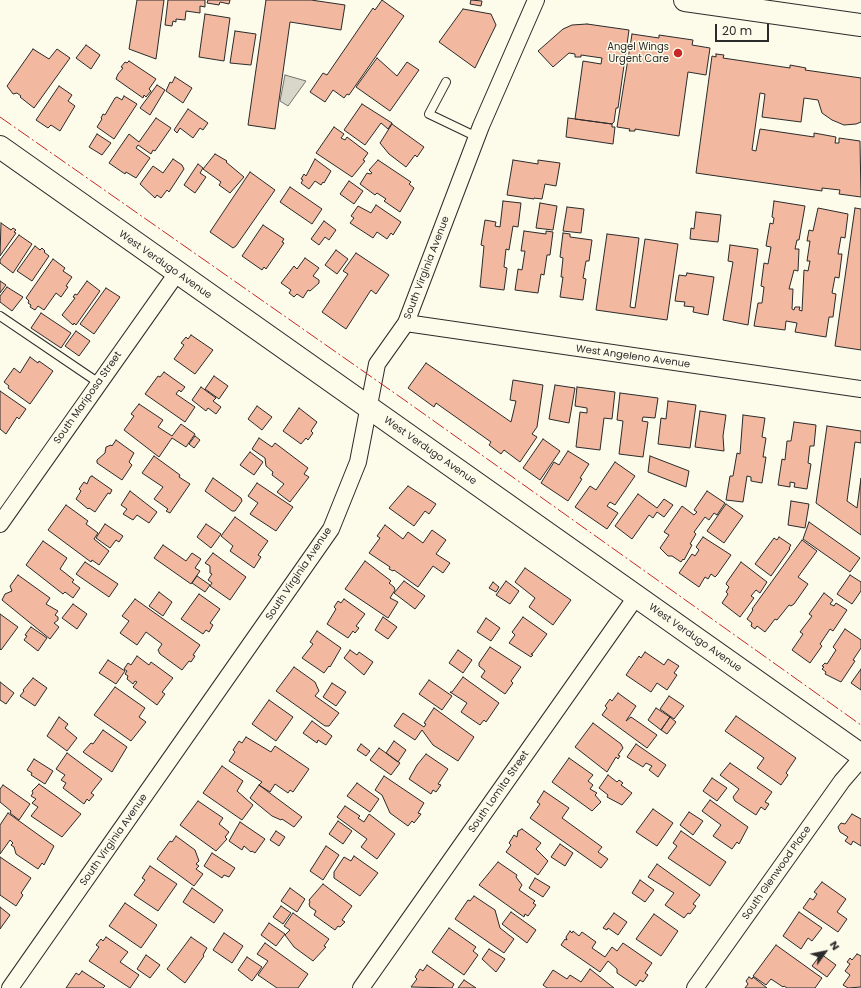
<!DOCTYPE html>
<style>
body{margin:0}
#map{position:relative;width:861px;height:988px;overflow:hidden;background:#fdfbea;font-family:Poppins,sans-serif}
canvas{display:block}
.north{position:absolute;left:805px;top:932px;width:40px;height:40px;-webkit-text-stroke:3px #fdfbea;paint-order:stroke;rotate:57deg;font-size:11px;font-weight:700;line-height:16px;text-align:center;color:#2b2b2b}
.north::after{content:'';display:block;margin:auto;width:14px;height:18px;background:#2b2b2b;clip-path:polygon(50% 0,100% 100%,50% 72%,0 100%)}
.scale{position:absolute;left:715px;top:24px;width:54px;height:18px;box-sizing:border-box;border:2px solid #2b2b2b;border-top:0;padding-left:5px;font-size:12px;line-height:14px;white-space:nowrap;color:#2b2b2b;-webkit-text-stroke:3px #fdfbea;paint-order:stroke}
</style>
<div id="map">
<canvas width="861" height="988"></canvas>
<div class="north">N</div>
<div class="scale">20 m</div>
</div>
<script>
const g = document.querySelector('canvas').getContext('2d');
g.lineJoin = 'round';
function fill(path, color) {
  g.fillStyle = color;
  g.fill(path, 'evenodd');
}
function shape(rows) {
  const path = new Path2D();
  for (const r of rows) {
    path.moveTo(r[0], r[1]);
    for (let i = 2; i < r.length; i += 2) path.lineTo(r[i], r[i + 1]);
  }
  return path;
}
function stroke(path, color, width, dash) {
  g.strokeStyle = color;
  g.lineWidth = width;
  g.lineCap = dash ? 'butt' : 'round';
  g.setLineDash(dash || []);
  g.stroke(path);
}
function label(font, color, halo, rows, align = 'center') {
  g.font = font + ' Poppins,sans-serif';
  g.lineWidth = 3;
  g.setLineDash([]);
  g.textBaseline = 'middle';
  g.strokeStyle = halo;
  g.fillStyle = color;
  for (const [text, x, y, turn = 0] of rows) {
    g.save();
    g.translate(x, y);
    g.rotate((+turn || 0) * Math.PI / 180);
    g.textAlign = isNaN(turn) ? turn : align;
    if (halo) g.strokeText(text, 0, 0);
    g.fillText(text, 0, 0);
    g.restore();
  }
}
const water = shape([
 [285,75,306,81,288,106,280,101,285,75]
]);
const building = shape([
 [137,0,164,0,156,59,129,49,137,0],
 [168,0,205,0,205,7,200,6,200,13,186,11,185,20,176,19,176,22,173,21,172,26,165,25,168,0],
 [208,0,230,0,229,4,220,2,219,5,207,3,208,0],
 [266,0,311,0,345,5,341,30,290,22,275,129,248,125,266,0],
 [382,0,404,16,349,95,347,94,344,98,333,90,325,102,310,92,323,73,327,75,373,8,375,10,382,0],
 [471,0,482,1,481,6,470,4,471,0],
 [463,9,491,14,496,25,475,68,439,42,463,9],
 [205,14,230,18,224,61,199,57,205,14],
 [587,24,629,30,618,108,616,108,614,122,612,124,575,119,583,61,601,64,602,58,581,55,581,57,575,57,575,54,569,53,553,67,538,51,563,29,572,25,587,24],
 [235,31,256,34,251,65,230,63,235,31],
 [632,34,659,38,659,35,693,40,692,45,710,48,706,75,688,72,679,136,635,129,635,131,629,131,630,129,617,127,632,34],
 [86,45,100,55,91,69,76,58,86,45],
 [33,49,49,59,57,49,70,58,34,108,20,97,21,96,17,93,13,94,7,86,33,49],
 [716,54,724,55,723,58,790,68,790,65,806,68,805,70,861,78,861,122,856,124,844,125,832,120,822,113,818,100,804,98,801,122,762,117,765,94,760,93,752,150,756,151,760,129,814,137,814,133,836,137,835,143,839,143,839,138,860,141,861,197,839,194,840,190,822,188,822,191,696,173,712,56,716,57,716,54],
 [377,58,397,76,407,62,419,70,390,111,356,87,377,58],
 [129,61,156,79,149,89,151,91,146,97,144,95,143,98,116,79,118,74,123,68,121,67,125,62,127,63,129,61],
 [175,77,192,88,183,103,166,91,170,82,172,83,175,77],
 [157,85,165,90,150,115,140,108,157,85],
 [59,86,72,95,68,101,75,106,60,131,51,125,48,128,36,120,59,86],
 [124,96,137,104,114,139,97,127,102,119,101,118,103,114,105,115,115,98,117,97,122,100,124,96],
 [362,104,392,123,388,129,381,123,365,145,344,130,362,104],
 [188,109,208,123,203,130,200,128,193,138,180,128,177,133,174,130,188,109],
 [156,118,171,128,155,151,153,150,151,154,138,145,136,148,150,158,136,178,126,172,125,174,109,163,129,134,139,142,156,118],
 [568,118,612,124,612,127,615,127,613,144,566,137,568,118],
 [392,124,424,147,417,157,415,155,406,167,389,154,380,143,392,124],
 [334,127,344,134,341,138,345,140,347,137,368,153,363,160,365,161,352,177,316,153,334,127],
 [97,134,111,143,102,155,89,147,97,134],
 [215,154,227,161,226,162,244,177,230,193,219,185,221,182,203,169,215,154],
 [173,159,182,165,184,169,169,192,167,190,161,198,157,195,155,198,140,184,153,166,163,173,173,159],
 [315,159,331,171,324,183,323,182,321,185,315,181,309,189,301,183,303,180,301,179,304,174,306,176,315,159],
 [378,160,411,182,409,184,414,188,400,212,384,201,386,199,377,193,375,195,360,184,367,173,370,174,372,173,369,170,378,160],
 [513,160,538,164,538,160,560,163,556,186,545,184,542,199,534,198,534,199,507,195,513,160],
 [198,164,203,168,200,173,206,177,195,193,184,185,198,164],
 [250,172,275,190,236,246,233,248,210,232,250,172],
 [349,181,363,191,354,204,340,194,349,181],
 [290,187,322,209,312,224,280,202,290,187],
 [503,201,521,203,518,227,513,226,509,250,506,249,504,267,507,268,504,290,480,287,484,246,481,245,485,220,496,222,495,226,500,227,503,201],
 [774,201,805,206,799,240,797,240,795,249,799,249,798,271,794,270,789,289,793,289,792,309,794,310,795,307,800,307,799,310,802,311,804,270,808,271,810,261,807,261,810,241,807,241,809,230,813,231,818,208,848,214,845,238,841,237,838,254,842,254,839,278,835,277,832,293,836,294,833,317,829,317,826,337,795,332,797,323,786,321,785,330,754,326,758,303,762,303,764,287,761,286,764,263,768,264,771,247,766,246,770,223,773,224,774,218,772,217,774,201],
 [540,203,557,206,553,230,536,228,540,203],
 [376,205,401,222,393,235,391,233,387,239,377,232,373,238,350,223,354,218,351,216,358,206,371,213,376,205],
 [567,207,584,209,581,233,563,231,567,207],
 [855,208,861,209,861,350,835,346,855,208],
 [696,212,721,215,718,242,690,239,691,228,694,229,696,212],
 [324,221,336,230,329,240,325,237,319,245,311,239,324,221],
 [1,223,11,230,13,228,16,230,14,232,16,233,0,256,1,223],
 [263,225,284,239,282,242,284,243,266,269,264,267,262,270,242,256,263,225],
 [524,231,546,234,546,231,553,232,550,255,547,255,544,275,541,274,538,293,515,290,518,269,522,270,525,251,521,251,524,231],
 [563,233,570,234,570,237,592,240,589,261,586,261,583,278,586,279,583,300,560,297,563,277,561,277,563,258,560,257,563,233],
 [607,234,639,238,630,307,635,308,645,239,678,244,667,320,596,310,607,234],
 [19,235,32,244,13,273,0,263,0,260,19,235],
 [730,245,758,249,748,325,723,320,733,262,728,261,730,245],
 [35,246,40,250,42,248,45,251,44,252,49,256,32,281,17,271,35,246],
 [336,250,348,259,337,274,325,265,336,250],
 [356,253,389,275,376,294,371,290,346,329,322,312,348,274,343,271,356,253],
 [305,258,319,268,313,276,319,280,319,283,310,291,308,290,303,298,297,294,294,297,289,293,291,290,281,283,294,266,297,269,305,258],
 [53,259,65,268,63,271,72,277,66,286,68,287,61,297,56,293,44,310,38,306,35,310,30,307,31,305,28,303,29,301,26,298,53,259],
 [687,273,714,277,708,315,693,312,694,307,684,306,685,302,675,301,679,275,686,276,687,273],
 [0,281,6,285,0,293,0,281],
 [87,281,100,291,76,325,74,323,73,325,62,315,75,298,73,297,75,294,77,295,87,281],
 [7,287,23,297,12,311,0,302,0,296,7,287],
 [106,288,120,297,94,334,80,324,106,288],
 [41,313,71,333,61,348,31,328,41,313],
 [76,331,90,341,79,356,65,346,76,331],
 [191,335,213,350,195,374,174,359,184,345,181,343,186,337,188,339,191,335],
 [30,357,38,363,39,361,53,371,30,404,8,388,9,386,4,382,14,368,20,373,30,357],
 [426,363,511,422,516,401,510,400,513,380,543,385,537,427,532,434,537,437,520,462,504,450,501,454,489,445,491,442,436,403,434,407,408,388,426,363],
 [164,372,185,387,181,392,179,390,176,394,195,407,185,422,145,394,158,376,160,377,164,372],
 [214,376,228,386,219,399,205,389,214,376],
 [555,385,575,388,569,423,549,419,555,385],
 [201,387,216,398,213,401,221,407,216,414,208,408,206,411,192,400,201,387],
 [577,387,615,392,612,419,604,418,600,450,576,447,580,412,587,413,587,408,575,406,577,387],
 [0,391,26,409,19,419,17,417,6,434,0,429,0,391],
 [620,393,658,398,655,418,643,417,642,421,648,422,643,457,619,454,623,421,617,420,620,393],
 [668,401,696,405,690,448,658,444,661,418,666,419,668,401],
 [139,404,163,420,158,427,172,436,181,424,195,434,186,447,172,438,159,457,124,430,134,416,131,414,139,404],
 [257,406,272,417,262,430,248,419,257,406],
 [299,408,317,422,311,431,313,433,308,440,306,438,301,444,283,431,299,408],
 [700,411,726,415,723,436,724,451,695,447,700,411],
 [743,415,765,418,762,437,766,438,763,457,766,457,762,483,751,481,751,477,747,476,743,502,726,500,730,476,733,476,737,453,740,454,743,415],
 [794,422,816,425,814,446,810,446,808,463,811,464,807,489,794,487,795,483,790,482,790,487,778,485,782,459,785,460,787,441,791,441,794,422],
 [827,426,861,431,861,443,855,442,847,501,857,508,861,478,861,535,816,503,827,426],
 [195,436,200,440,194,448,189,444,195,436],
 [259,438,272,447,275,443,308,468,304,474,309,477,290,502,277,492,284,484,272,475,273,472,266,466,265,458,252,449,259,438],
 [543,439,560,451,540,480,523,468,543,439],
 [116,440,134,453,129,462,132,465,122,480,97,463,97,460,105,453,106,447,111,445,112,446,116,440],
 [568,451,589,464,580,478,582,479,568,501,541,483,554,462,559,465,568,451],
 [250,452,263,462,254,475,240,465,250,452],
 [154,456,180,475,179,477,190,484,170,513,166,511,168,509,154,499,163,487,142,473,154,456],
 [650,456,689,471,686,487,648,472,650,456],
 [615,462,635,476,615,505,610,502,607,506,618,513,607,529,575,507,590,486,596,490,615,462],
 [92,476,112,490,110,494,108,493,95,512,89,508,88,509,76,499,81,491,79,489,84,482,87,484,90,477,92,476],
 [213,478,241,498,242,501,235,511,232,511,205,491,213,478],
 [257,483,293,507,276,531,250,514,258,503,248,496,257,483],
 [408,486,436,504,429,514,425,511,414,526,389,508,408,486],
 [130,491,157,512,149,523,137,515,133,520,123,514,127,509,121,505,130,491],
 [707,491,725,503,717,515,714,513,709,520,705,517,694,532,696,534,690,544,692,545,684,560,683,559,681,562,672,556,668,556,660,548,669,535,664,532,682,506,694,515,697,512,694,510,707,491],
 [638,494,657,508,664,499,673,505,664,517,657,512,653,518,649,515,632,539,615,526,638,494],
 [791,501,809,504,805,528,788,525,791,501],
 [726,504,743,516,724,543,707,531,726,504],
 [66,505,88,521,86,524,98,533,94,539,109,551,99,565,92,560,91,562,48,530,66,505],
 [235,517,268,541,258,555,261,557,254,568,230,551,233,546,221,536,235,517],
 [809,522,860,558,850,572,803,539,809,522],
 [105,524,123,536,119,542,116,540,110,548,96,538,105,524],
 [206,524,221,534,211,548,197,537,206,524],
 [385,525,403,539,408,532,423,543,432,530,446,540,436,554,450,563,443,573,433,566,418,587,394,570,393,571,389,569,390,567,369,553,380,538,377,536,385,525],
 [703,537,731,555,717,575,715,577,711,574,708,579,705,577,699,587,679,573,692,554,695,556,699,550,696,547,703,537],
 [779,537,791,545,789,548,790,549,771,576,755,564,774,538,777,540,779,537],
 [802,540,817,551,798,577,808,584,794,604,791,606,789,605,777,620,775,619,765,632,757,626,755,629,751,626,752,623,747,619,753,610,752,609,802,540],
 [43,541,67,558,60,569,74,580,72,582,80,588,73,598,65,592,63,594,26,565,43,541],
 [163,545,186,561,192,553,201,559,195,568,200,571,191,584,154,558,163,545],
 [213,553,246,577,230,600,210,586,212,583,208,580,212,574,210,573,210,566,205,563,213,553],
 [365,561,391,581,389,583,394,587,395,590,390,598,398,602,388,618,345,589,365,561],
 [85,562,118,584,109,597,76,574,85,562],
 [741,562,767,582,760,593,756,590,751,596,754,598,740,617,722,603,728,594,726,592,729,587,726,584,727,582,741,562],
 [525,568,571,600,553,625,529,607,535,598,515,582,525,568],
 [18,575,50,598,46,604,58,611,55,615,58,617,58,620,54,623,59,627,50,639,2,600,5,594,12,591,10,586,18,575],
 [850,575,861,582,861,591,852,604,837,594,850,575],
 [197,576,210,585,205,592,192,583,197,576],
 [404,581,425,596,415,609,394,593,404,581],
 [506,581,519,591,510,604,496,595,506,581],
 [493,582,499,587,496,592,489,588,493,582],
 [159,592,172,602,163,616,149,606,159,592],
 [824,593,833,600,830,604,834,606,836,603,847,610,833,631,830,629,820,644,822,646,810,663,792,650,803,634,800,632,812,616,809,614,824,593],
 [199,594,220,609,210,623,213,625,209,632,206,630,203,634,181,619,199,594],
 [135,599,200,645,193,655,195,656,191,662,189,661,182,670,160,654,158,650,162,644,146,632,137,645,120,633,129,621,122,616,135,599],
 [344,599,365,614,356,626,359,628,355,633,353,631,348,638,327,624,336,609,334,607,338,601,341,603,344,599],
 [73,604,87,614,77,629,62,618,73,604],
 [0,614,18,627,1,650,0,649,0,614],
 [383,617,397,627,388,639,375,630,383,617],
 [523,617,547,634,533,653,531,654,533,655,531,657,509,643,515,635,512,632,523,617],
 [486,618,500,628,491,641,477,632,486,618],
 [31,627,47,638,38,651,24,640,27,636,25,635,31,627],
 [845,629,861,640,861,648,853,660,855,661,841,682,825,674,826,672,822,669,824,667,822,666,825,663,827,664,836,650,833,647,845,629],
 [317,631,341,648,330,667,329,666,324,673,302,658,313,644,310,642,317,631],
 [490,647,521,667,511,681,513,683,505,694,481,677,485,671,479,666,479,663,490,647],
 [350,650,357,655,359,652,373,662,364,675,344,658,350,650],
 [458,650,472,660,463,673,449,663,458,650],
 [645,652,664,665,668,659,679,666,674,673,677,675,667,690,657,683,651,692,626,675,639,656,641,658,645,652],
 [137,656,149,665,151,662,173,678,162,692,165,694,157,705,133,687,137,682,135,681,133,684,127,679,128,676,125,674,127,671,124,669,128,663,131,665,137,656],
 [108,660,125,671,116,684,99,673,108,660],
 [294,667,315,682,319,691,315,696,339,713,329,726,325,726,276,691,294,667],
 [861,669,861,690,851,683,861,669],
 [463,677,499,703,486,722,484,720,480,725,461,712,467,703,450,692,452,692,463,677],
 [33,678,47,688,35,706,20,696,24,691,23,690,33,678],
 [429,680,452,696,442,710,419,694,429,680],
 [0,682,14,693,6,704,0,700,0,682],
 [332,683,346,692,336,706,323,697,332,683],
 [115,687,145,708,139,717,146,722,131,741,94,715,115,687],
 [618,693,636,706,626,721,631,717,657,735,647,748,602,715,607,708,605,706,610,699,612,701,618,693],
 [669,696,684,706,674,719,660,709,669,696],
 [269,700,293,717,276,741,252,724,269,700],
 [434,708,474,737,458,761,433,745,422,730,415,740,394,726,403,713,424,727,426,724,424,723,434,708],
 [656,708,670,717,661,730,648,720,656,708],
 [736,716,796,758,786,773,788,775,781,785,757,768,764,758,725,731,736,716],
 [59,717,68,724,65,728,77,738,67,751,47,736,59,717],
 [670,717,676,722,667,734,661,730,670,717],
 [312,721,332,736,326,745,318,740,317,743,303,733,312,721],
 [593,723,621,744,623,748,618,755,620,756,618,759,616,757,607,772,575,747,593,723],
 [103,730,127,747,112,772,83,752,91,743,93,744,103,730],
 [246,737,271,752,275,746,309,769,293,792,290,790,288,793,275,784,270,792,259,785,262,782,229,761,235,752,233,750,239,741,242,743,246,737],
 [394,741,406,750,398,762,386,753,394,741],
 [361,744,370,751,366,756,357,750,361,744],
 [636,744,666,765,658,777,649,770,652,766,646,763,643,767,627,757,636,744],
 [379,748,400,763,391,775,370,760,379,748],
 [67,753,102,779,91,793,94,795,89,801,87,799,84,804,63,788,66,783,61,780,65,775,56,769,67,753],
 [426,754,448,769,438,784,441,785,436,792,433,790,431,794,409,779,417,765,426,754],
 [569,758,593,775,588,781,593,785,590,789,597,793,595,795,601,802,592,811,552,782,569,758],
 [34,759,53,771,45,784,31,775,32,773,27,770,34,759],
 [730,763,772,792,765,802,769,804,765,810,761,807,756,815,735,801,733,797,739,789,720,775,730,763],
 [222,766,243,781,237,791,253,805,242,820,203,793,222,766],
 [608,775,617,782,619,780,623,783,621,785,632,793,622,805,607,797,608,795,599,788,608,775],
 [384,776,424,803,418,813,421,814,414,823,412,821,408,826,390,813,382,795,375,790,384,776],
 [712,778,727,788,717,801,703,791,712,778],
 [357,783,379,799,370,812,347,796,357,783],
 [39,784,81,814,62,837,31,816,38,807,32,803,36,799,31,796,33,793,32,791,39,784],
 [3,785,30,804,19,820,10,813,11,811,0,802,0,789,3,785],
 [259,785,302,817,294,827,282,819,281,820,272,816,250,798,259,785],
 [544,791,569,808,562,818,602,847,598,852,608,859,601,868,530,818,540,804,537,802,544,791],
 [710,800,748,827,739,844,737,842,732,849,713,836,721,825,702,811,710,800],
 [198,801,223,818,219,824,229,832,225,837,227,839,216,851,180,825,198,801],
 [345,806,360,816,358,818,364,822,369,814,395,834,377,859,361,847,367,839,337,817,345,806],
 [653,809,673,823,657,846,636,832,653,809],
 [689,812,703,821,693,835,680,825,689,812],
 [8,813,54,846,44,865,42,863,38,869,16,854,14,847,11,845,13,843,10,840,0,854,0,825,8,813],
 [852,814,861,819,861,846,853,841,851,845,845,841,848,837,840,832,838,827,841,823,845,824,852,814],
 [338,821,352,831,343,844,329,834,338,821],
 [240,822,265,839,255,853,252,851,251,852,244,846,242,850,229,841,240,822],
 [522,829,541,843,536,849,548,861,538,875,506,852,511,845,509,843,514,835,517,837,518,831,522,829],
 [276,831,285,837,279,846,270,840,276,831],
 [681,831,726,862,710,886,668,858,677,846,673,843,681,831],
 [176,836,195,850,199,861,196,864,199,866,196,869,203,874,194,886,157,859,170,841,172,842,176,836],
 [560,844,573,853,565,866,551,857,560,844],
 [326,846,339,855,323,880,310,871,326,846],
 [212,853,235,868,229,877,224,875,222,878,204,866,212,853],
 [354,856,378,873,360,896,334,878,334,872,344,857,351,861,354,856],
 [0,857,31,878,21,893,23,895,16,906,0,895,0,857],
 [498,862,517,875,516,877,522,885,519,890,535,901,533,903,536,905,528,916,525,914,524,917,479,885,498,862],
 [657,864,700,895,693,904,696,906,690,914,688,913,684,918,665,905,674,893,648,877,657,864],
 [150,866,177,884,158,911,134,895,145,880,142,878,150,866],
 [535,878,550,887,543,897,529,888,535,878],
 [640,880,654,890,645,902,632,893,640,880],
 [822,882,846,899,837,912,847,919,838,932,803,908,810,898,813,900,817,894,814,892,822,882],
 [323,884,352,906,342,920,345,922,340,927,338,926,335,930,314,915,316,911,310,907,309,904,310,902,309,900,323,884],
 [192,888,223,910,214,923,183,902,192,888],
 [290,888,305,899,297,912,281,901,290,888],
 [474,896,495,910,500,928,514,939,504,953,455,919,468,900,470,901,474,896],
 [125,903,157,925,141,948,109,926,125,903],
 [281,906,291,913,283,924,273,917,281,906],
 [0,907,10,915,0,929,0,907],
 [511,912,536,930,527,943,502,924,511,912],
 [799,912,822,928,812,941,808,938,801,949,783,936,799,912],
 [293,913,329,939,324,946,326,947,313,961,294,947,285,935,290,930,284,926,293,913],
 [614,913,627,922,618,935,608,928,607,930,603,928,614,913],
 [654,914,678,931,661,956,636,939,654,914],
 [269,923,285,934,276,946,261,935,269,923],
 [449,928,476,947,473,951,478,955,464,975,432,952,449,928],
 [570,931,572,933,573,931,579,936,582,932,596,942,592,948,605,957,612,947,617,951,623,943,652,963,645,973,648,975,643,982,640,980,636,986,617,973,617,969,608,961,600,972,561,945,565,939,567,940,566,937,570,931],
 [224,933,243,946,232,963,213,950,224,933],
 [106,937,128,952,120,962,139,975,130,988,89,961,99,947,96,945,101,939,103,941,106,937],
 [191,937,207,948,203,955,204,956,185,983,167,969,191,937],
 [265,943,308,974,298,988,277,988,258,975,268,961,257,954,265,943],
 [776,945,822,978,815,988,787,988,784,986,783,987,771,979,766,985,753,976,776,945],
 [489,949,505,959,496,972,482,959,489,949],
 [821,954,836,965,827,977,812,966,821,954],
 [857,954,861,956,861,987,848,988,843,985,850,975,845,971,850,964,847,962,850,958,852,960,857,954],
 [146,955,160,965,150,978,137,969,146,955],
 [247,957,262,967,252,981,238,970,247,957],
 [427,965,454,984,452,988,411,987,417,979,415,977,420,969,423,971,427,965],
 [590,969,614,988,547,988,543,985,553,970,567,979,570,975,581,982,590,969],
 [82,971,105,986,103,988,66,988,76,973,79,975,82,971],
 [749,977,752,979,753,977,767,988,745,988,748,984,746,981,749,977],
 [464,980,476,988,458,988,464,980]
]);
const lane = shape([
 [446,82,429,114,477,137],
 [0,316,99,383]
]);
const street = shape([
 [406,323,861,389],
 [0,524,177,273],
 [10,988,331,529,358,462,377,364,406,323,481,126,536,0],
 [361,988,636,597],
 [695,988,842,781,861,759]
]);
const secondary = shape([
 [685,0,861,25],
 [0,147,861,755]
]);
const power = shape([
 [0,117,403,399,861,725]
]);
const markers = [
 [678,53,5,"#c62828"]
];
const poiNames = [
 ["Angel Wings",669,47],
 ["Urgent Care",669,59]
];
const streetNames = [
 ["West Verdugo Avenue",165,265,35],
 ["South Virginia Avenue",427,268,-69],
 ["West Angeleno Avenue",633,357,8],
 ["South Mariposa Street",88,398,-55],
 ["West Verdugo Avenue",430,451,35],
 ["South Virginia Avenue",299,574,-56],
 ["West Verdugo Avenue",695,638,35],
 ["South Lomita Street",499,792,-55],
 ["South Virginia Avenue",114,840,-55],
 ["South Glenwood Place",777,873,-55]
];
fill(water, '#d8d7c9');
stroke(water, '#74746e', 1);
fill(building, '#f2b8a0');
stroke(building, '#2b2b2b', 1);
stroke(lane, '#2b2b2b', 10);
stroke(street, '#2b2b2b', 18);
stroke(secondary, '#2b2b2b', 24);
stroke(lane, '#fdfbea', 8);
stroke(street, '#fdfbea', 16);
stroke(secondary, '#fdfbea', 22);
stroke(power, '#c62828', 1, [14, 3, 2, 3]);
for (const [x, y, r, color] of markers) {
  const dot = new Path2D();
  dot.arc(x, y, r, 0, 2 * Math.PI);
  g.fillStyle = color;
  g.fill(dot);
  stroke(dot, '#fdfbea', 1.5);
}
label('10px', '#2b2b2b', '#fdfbea', poiNames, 'right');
label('10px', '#2b2b2b', '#fdfbea', streetNames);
</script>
